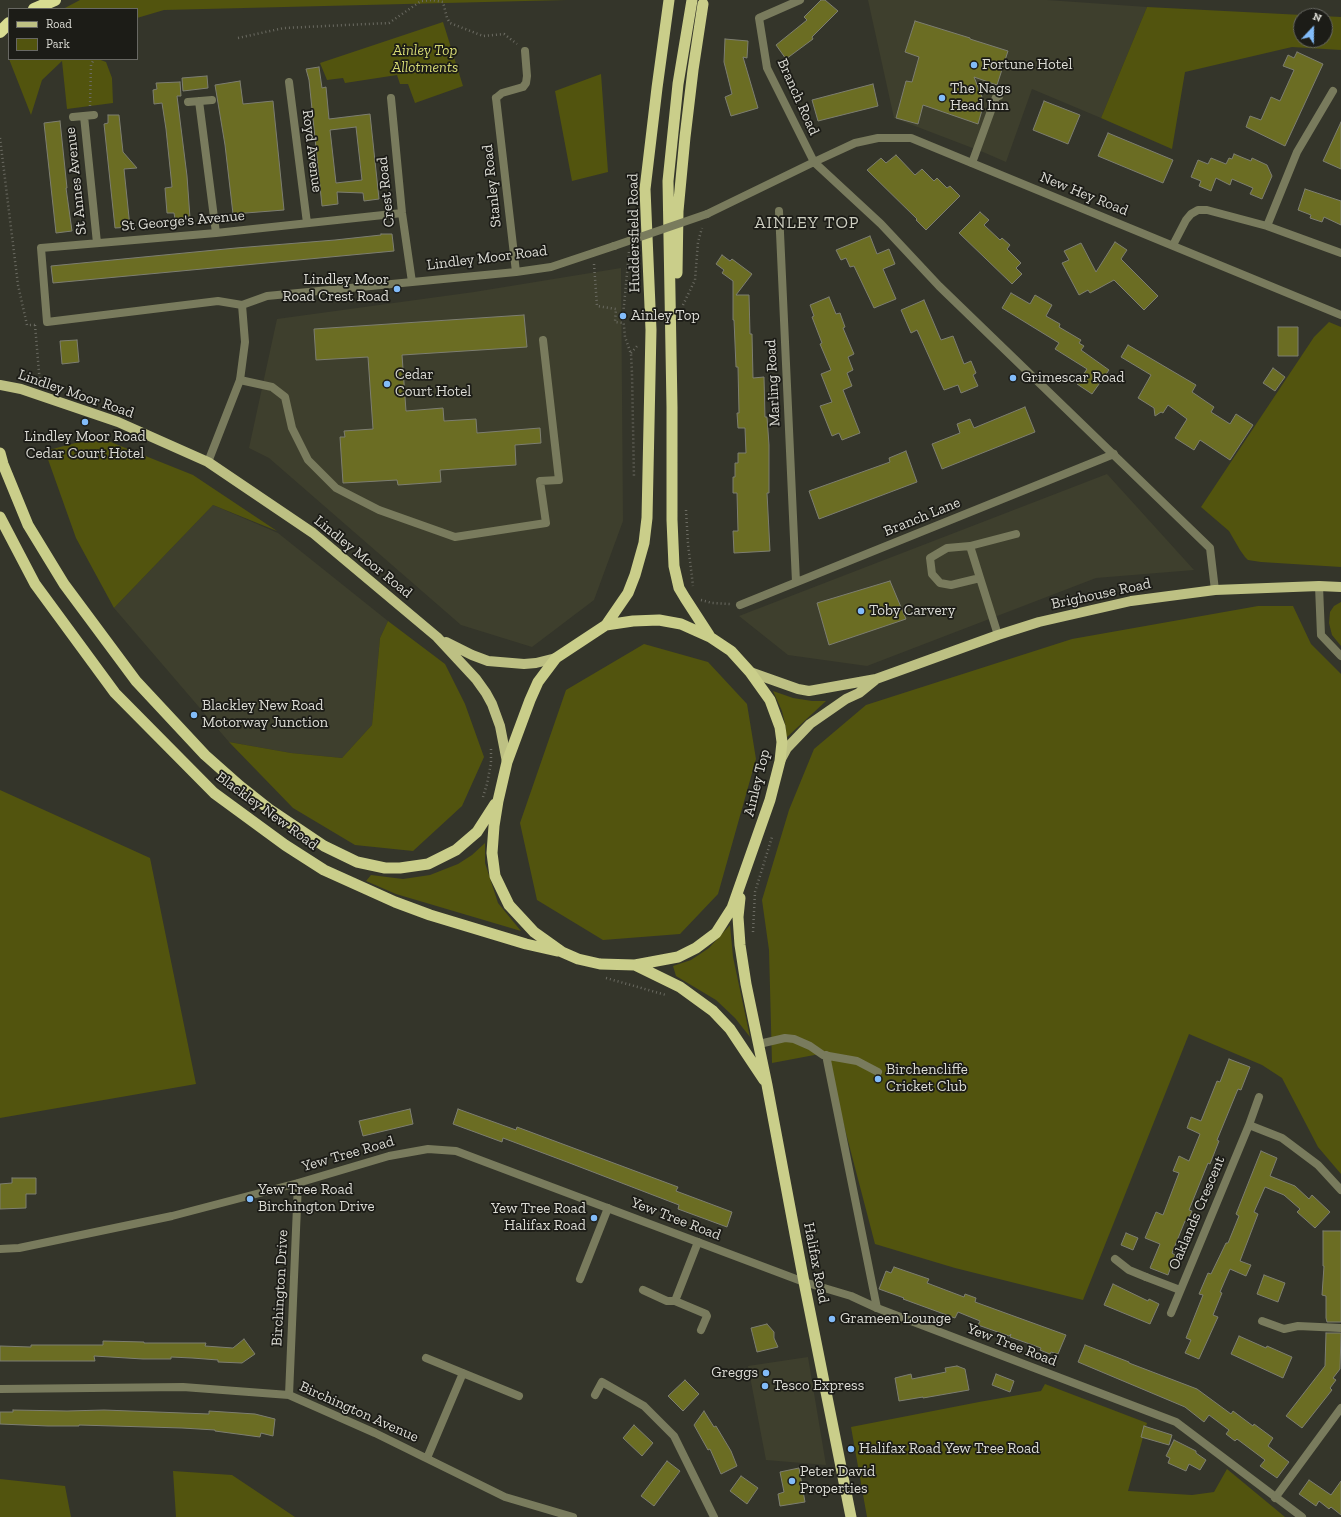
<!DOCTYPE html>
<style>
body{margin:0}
#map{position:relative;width:1341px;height:1517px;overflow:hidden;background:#34352a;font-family:"Zilla Slab",serif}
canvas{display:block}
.legend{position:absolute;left:8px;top:8px;width:130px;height:52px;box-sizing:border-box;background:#1c1c17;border:1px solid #686863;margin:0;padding:5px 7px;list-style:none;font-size:12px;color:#dbdbd4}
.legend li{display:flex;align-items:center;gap:8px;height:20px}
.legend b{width:20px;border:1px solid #686863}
.north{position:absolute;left:1293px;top:8px;width:40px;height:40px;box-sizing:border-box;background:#1c1c17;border:1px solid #686863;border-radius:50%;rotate:22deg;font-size:11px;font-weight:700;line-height:16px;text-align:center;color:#dbdbd4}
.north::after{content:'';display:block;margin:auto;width:14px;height:18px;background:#82bcfa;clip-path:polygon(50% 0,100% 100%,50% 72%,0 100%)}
</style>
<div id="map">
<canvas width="1341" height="1517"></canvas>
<ul class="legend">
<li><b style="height:5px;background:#bdc083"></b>Road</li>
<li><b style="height:11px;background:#52540e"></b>Park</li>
</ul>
<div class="north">N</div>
</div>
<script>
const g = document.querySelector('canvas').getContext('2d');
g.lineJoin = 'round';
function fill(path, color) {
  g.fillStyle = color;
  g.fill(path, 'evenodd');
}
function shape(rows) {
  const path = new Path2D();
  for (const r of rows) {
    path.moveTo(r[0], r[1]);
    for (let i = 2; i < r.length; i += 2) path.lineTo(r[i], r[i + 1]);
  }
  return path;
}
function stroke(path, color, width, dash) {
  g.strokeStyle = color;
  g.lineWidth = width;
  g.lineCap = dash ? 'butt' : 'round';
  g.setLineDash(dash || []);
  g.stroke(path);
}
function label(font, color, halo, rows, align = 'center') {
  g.font = font + ' "Zilla Slab",serif';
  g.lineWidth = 3.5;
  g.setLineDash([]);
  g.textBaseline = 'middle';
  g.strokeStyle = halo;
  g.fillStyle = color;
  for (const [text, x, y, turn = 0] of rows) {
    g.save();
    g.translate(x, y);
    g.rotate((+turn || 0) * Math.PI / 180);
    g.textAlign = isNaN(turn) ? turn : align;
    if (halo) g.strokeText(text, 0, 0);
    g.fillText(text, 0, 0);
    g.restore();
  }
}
const built = shape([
 [868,0,1047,0,1147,7,1101,118,1032,89,1006,162,983,152,894,118],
 [621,268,623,521,594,600,532,647,461,625,269,458,249,448,277,319,474,292],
 [1107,474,1194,570,1096,578,867,666,788,655,739,616],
 [213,505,278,533,388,621,380,638,372,725,342,758,291,753,229,742,114,608],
 [808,1357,826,1465,766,1460,748,1366]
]);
const green = shape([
 [80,0,566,0,164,10,137,18,137,9,63,9],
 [1147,7,1341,17,1341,50,1292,47,1185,72,1172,149,1101,118],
 [1301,16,1325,16,1325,40,1301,40],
 [443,22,463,86,415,103,408,84,400,84,397,75,345,83,343,78,327,80,320,63],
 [9,59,98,59,106,62,112,78,113,103,67,109,62,61,42,80,31,115],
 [601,74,608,172,572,181,555,91],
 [1329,322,1341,327,1341,567,1261,562,1248,560,1245,557,1240,550,1229,531,1201,507,1314,337],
 [98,437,193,475,277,531,213,505,114,608,76,538,45,451],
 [1341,602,1341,646,1332,635,1329,623,1330,612,1334,606],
 [1258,606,1293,606,1311,644,1341,674,1341,1174,1318,1147,1282,1078,1262,1065,1189,1034,1083,1300,955,1268,875,1244,825,1053,772,1063,769,950,762,900,789,810,814,749,866,705,1072,639],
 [388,621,445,664,465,704,484,757,462,806,413,851,355,845,293,808,229,742,291,753,342,758,372,725,380,638],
 [644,644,708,662,747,704,756,759,718,894,680,934,603,940,537,900,520,823,566,690],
 [773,691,793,698,812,701,826,701,786,738,786,728,782,711],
 [0,790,150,858,196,1084,0,1118],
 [485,843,485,863,498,903,521,931,396,894,366,881,371,875,403,879,430,875,458,864,472,855],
 [730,925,733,957,750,1037,735,1018,716,1000,676,976,673,966,691,960,709,948],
 [1045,1384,1147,1423,1128,1491,1192,1495,1214,1492,1227,1469,1285,1517,867,1517,851,1427,979,1402,1041,1391],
 [173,1471,232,1475,295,1517,176,1517],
 [0,1479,65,1486,71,1517,0,1517]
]);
const building = shape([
 [821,0,825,0,838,11,812,37,813,39,786,59,776,45,807,20,804,17,821,0],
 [915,21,970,38,970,39,1008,51,997,85,974,77,982,97,982,110,978,124,923,105,918,124,896,118,906,81,912,82,919,57,905,52,915,21],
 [725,39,748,41,747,58,743,57,758,108,731,116,725,97,732,94,724,62,725,39],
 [1297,52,1323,64,1285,146,1246,127,1250,116,1261,120,1271,97,1280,101,1294,70,1283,66,1288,55,1294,58,1297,52],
 [319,67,322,88,326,87,329,119,370,114,379,199,364,201,363,193,337,192,338,204,322,206,309,80,306,69,319,67],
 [356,127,362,180,336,183,330,130,356,127],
 [207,76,208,88,183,91,182,78,207,76],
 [240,81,243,104,273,101,284,210,233,214,225,145,215,85,240,81],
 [180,82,181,96,177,96,187,176,190,218,175,219,174,213,167,213,165,188,172,187,166,129,162,103,154,104,153,90,157,89,156,83,180,82],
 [873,84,878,106,818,121,812,100,873,84],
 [1044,101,1080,115,1068,144,1033,130,1044,101],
 [108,115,119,115,123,152,137,168,124,169,130,227,115,228,104,124,108,123,108,115],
 [60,121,67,188,66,188,72,231,56,233,44,123,60,121],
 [1341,122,1341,169,1323,161,1341,122],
 [1108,133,1173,160,1163,183,1098,156,1108,133],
 [1234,154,1251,161,1252,158,1267,165,1272,176,1262,199,1250,194,1253,188,1232,179,1230,185,1216,178,1211,191,1199,186,1201,181,1191,177,1198,160,1208,164,1211,158,1226,164,1229,158,1232,159,1234,154],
 [896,155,915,175,922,169,934,181,937,178,947,188,950,186,960,196,926,230,916,220,917,219,867,170,881,158,886,163,896,155],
 [1305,189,1341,201,1341,225,1324,217,1322,222,1310,218,1311,215,1298,210,1305,189],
 [980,212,989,220,984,225,1000,240,1002,238,1010,245,1007,249,1021,263,1016,268,1022,274,1012,284,959,233,980,212],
 [381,234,392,234,394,251,53,283,51,266,236,248,335,240,381,235,381,234],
 [870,236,877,254,889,249,895,264,883,269,896,299,874,308,854,266,850,267,846,258,841,260,836,250,870,236],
 [1115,242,1127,250,1121,259,1158,296,1144,310,1114,280,1090,293,1088,290,1079,295,1062,263,1069,260,1064,251,1081,243,1096,272,1115,242],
 [722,255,730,261,732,259,752,274,736,295,749,295,750,334,752,334,753,378,764,377,765,417,767,417,769,445,769,493,767,493,770,551,734,553,733,531,738,531,737,493,733,493,733,477,735,477,735,463,738,463,738,453,746,453,745,428,738,428,737,413,739,413,738,367,736,367,734,320,733,320,733,281,722,273,724,270,716,264,722,255],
 [1011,293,1030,304,1035,295,1052,305,1046,316,1060,324,1059,327,1081,340,1079,343,1084,346,1081,350,1109,370,1092,394,1077,384,1087,369,1055,349,1059,343,1002,308,1011,293],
 [829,297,836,314,840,313,845,327,843,328,854,354,848,357,853,370,847,373,852,386,843,390,860,433,842,440,839,433,832,436,820,406,832,402,821,374,831,370,820,344,822,343,812,317,814,316,810,305,829,297],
 [924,300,941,340,953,336,964,364,971,361,976,373,973,375,978,386,961,393,958,385,944,390,917,330,911,333,901,310,924,300],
 [524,315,527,347,402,355,406,411,443,408,444,421,476,419,477,433,540,428,541,443,515,445,516,465,440,470,441,482,398,485,397,480,343,483,340,437,345,437,344,431,373,429,368,357,316,360,314,329,524,315],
 [1278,327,1298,327,1298,356,1278,356,1278,327],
 [77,340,79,362,62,364,60,341,77,340],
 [1128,345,1196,385,1192,392,1214,407,1211,412,1230,424,1236,414,1253,425,1230,460,1200,440,1194,450,1175,438,1187,419,1168,405,1163,413,1161,412,1155,416,1154,408,1138,398,1151,375,1121,357,1128,345],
 [1273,368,1285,377,1275,391,1263,383,1273,368],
 [1025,407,1035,432,942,469,932,444,960,433,957,424,970,419,974,428,1025,407],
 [906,451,917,482,819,519,809,491,890,462,889,458,906,451],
 [890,581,906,619,829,645,817,603,890,581],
 [1229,1059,1250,1067,1241,1090,1238,1089,1217,1140,1219,1141,1210,1164,1208,1163,1189,1210,1192,1211,1187,1222,1185,1221,1172,1253,1175,1255,1168,1275,1150,1268,1160,1244,1145,1238,1156,1212,1163,1215,1179,1173,1173,1171,1179,1156,1189,1161,1200,1134,1187,1128,1191,1117,1201,1121,1217,1081,1220,1082,1229,1059],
 [410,1109,413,1124,363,1136,359,1121,410,1109],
 [458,1109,516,1130,517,1127,678,1187,676,1191,732,1212,727,1227,678,1209,679,1205,567,1162,503,1138,502,1142,453,1124,458,1109],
 [1261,1151,1277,1158,1270,1176,1295,1186,1309,1199,1312,1195,1330,1212,1315,1228,1297,1212,1300,1209,1284,1195,1265,1187,1254,1212,1258,1214,1240,1261,1251,1265,1246,1276,1230,1269,1220,1292,1222,1293,1213,1315,1218,1317,1199,1359,1185,1353,1191,1340,1186,1338,1203,1295,1199,1294,1208,1273,1211,1274,1226,1243,1228,1243,1239,1216,1236,1214,1261,1151],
 [12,1178,36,1178,36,1194,26,1194,26,1208,0,1209,0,1184,12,1183,12,1178],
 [1323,1231,1341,1231,1341,1322,1327,1322,1326,1318,1326,1296,1322,1295,1324,1266,1323,1266,1323,1231],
 [1126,1233,1138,1238,1133,1250,1121,1245,1126,1233],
 [894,1267,929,1279,927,1283,964,1297,965,1294,976,1298,975,1302,1066,1335,1058,1354,1051,1352,1050,1354,1040,1350,1041,1348,1010,1337,1011,1334,1009,1336,978,1325,980,1321,958,1312,955,1318,903,1299,904,1298,879,1289,886,1271,891,1273,894,1267],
 [1264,1275,1285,1283,1278,1302,1257,1294,1264,1275],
 [1113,1284,1148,1301,1149,1299,1159,1304,1150,1324,1104,1305,1113,1284],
 [767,1324,774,1332,774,1338,778,1347,757,1352,751,1328,767,1324],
 [1326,1333,1341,1333,1340,1369,1333,1378,1336,1380,1330,1388,1332,1390,1302,1428,1286,1416,1325,1366,1326,1333],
 [1239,1336,1266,1348,1267,1346,1292,1357,1283,1378,1231,1354,1239,1336],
 [244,1339,255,1354,242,1363,218,1362,218,1360,192,1358,171,1357,171,1359,143,1359,94,1356,95,1361,0,1361,0,1346,31,1347,31,1345,103,1345,103,1341,144,1342,144,1343,206,1343,205,1346,233,1348,244,1339],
 [1085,1345,1129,1362,1129,1363,1197,1389,1231,1414,1233,1411,1253,1426,1254,1424,1273,1438,1268,1446,1289,1462,1277,1478,1260,1466,1265,1460,1237,1439,1235,1441,1226,1434,1229,1430,1209,1415,1204,1422,1185,1407,1078,1362,1085,1345],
 [957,1366,965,1369,969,1390,923,1398,923,1397,899,1401,895,1378,911,1374,912,1379,946,1372,945,1368,957,1366],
 [996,1374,1014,1381,1010,1392,992,1385,996,1374],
 [685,1380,699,1394,683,1411,668,1396,685,1380],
 [13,1410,67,1411,104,1410,209,1414,209,1411,255,1414,275,1419,273,1436,261,1433,260,1437,215,1431,215,1430,182,1428,79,1425,79,1426,48,1426,0,1424,0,1412,13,1412,13,1410],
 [704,1411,714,1427,716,1426,731,1451,737,1466,721,1474,710,1449,708,1450,694,1425,704,1411],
 [634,1425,653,1443,642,1456,623,1438,634,1425],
 [1144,1426,1172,1435,1169,1445,1141,1437,1144,1426],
 [1174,1440,1196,1451,1196,1453,1206,1460,1200,1470,1189,1464,1186,1471,1168,1463,1170,1458,1166,1456,1174,1440],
 [667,1461,680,1471,654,1506,641,1496,667,1461],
 [799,1468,805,1502,780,1506,778,1494,784,1492,780,1472,799,1468],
 [741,1476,758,1488,747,1504,730,1491,741,1476],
 [1309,1480,1331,1495,1341,1481,1341,1515,1331,1507,1329,1509,1319,1501,1316,1506,1299,1494,1309,1480]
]);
const path = shape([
 [238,38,284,28,389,23,421,1,432,0,443,2,447,18,450,23,483,36,504,34,517,44],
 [90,106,91,65,94,59],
 [0,138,18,285,27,325,37,325],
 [631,229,632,215],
 [629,252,623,316,625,337,631,354,632,373,634,478],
 [594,264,597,306,616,309,615,322,624,323],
 [683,305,695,280,698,242,702,228],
 [35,325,40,384],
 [631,353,638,345],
 [686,510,688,544,693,586],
 [701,600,712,603,730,604],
 [483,797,487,784,491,763,491,749],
 [753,932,755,892,772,837],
 [606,978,666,995]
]);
const service = shape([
 [496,98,502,93,523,87,526,83,527,76,525,51],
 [972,163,996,97,999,96],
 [240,380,272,387,285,397,292,428,308,460,336,488,379,510,455,537,546,523,540,481,559,480,543,340],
 [970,546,980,578],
 [998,635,980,578,951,585,940,583,932,574,930,558,947,548,970,546,1016,534],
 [759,1044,785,1038,794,1039,810,1046,823,1055,857,1061,878,1072],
 [826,1055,877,1308],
 [1115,1259,1129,1270,1146,1277],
 [580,1279,608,1208],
 [643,1290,667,1301,675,1301,698,1242],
 [675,1301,706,1314,707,1316,701,1330],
 [1262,1321,1284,1329,1298,1326,1341,1328]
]);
const minor = shape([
 [800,0,759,18,767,68,814,162,881,224,939,286,1210,548,1215,590],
 [289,82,307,223],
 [391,98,402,213,412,282],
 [496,98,516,272],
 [199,101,216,233],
 [188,102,212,100],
 [84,116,97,243],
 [73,117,94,115],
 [779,211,796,582],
 [707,214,814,162,855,143,878,138,911,138,1341,315],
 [1267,226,1297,152,1333,91],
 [1173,245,1186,220,1191,214,1198,210,1207,210,1267,226,1341,253],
 [242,305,218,301,47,322,41,248,216,233,402,213],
 [208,462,240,380,245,342,242,305,267,296,516,272,551,267,614,246],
 [1319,586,1321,635,1341,656],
 [740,605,1114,454],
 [1249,1125,1282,1138,1318,1165,1341,1190],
 [0,1249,19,1248,172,1216,298,1183,389,1156,428,1149,456,1151,804,1282,851,1296,877,1308,1176,1422,1302,1517],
 [1146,1277,1180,1290],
 [1171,1313,1249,1125,1259,1097],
 [426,1358,519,1396],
 [0,1389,183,1387,289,1395,375,1433,505,1497,573,1517],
 [289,1395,298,1183],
 [595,1395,602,1382,644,1406,674,1436,714,1517],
 [427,1458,463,1373],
 [1275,1498,1341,1408]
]);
const primary = shape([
 [0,385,21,389,118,422,208,462,313,533,437,637,476,679,486,693,492,704,500,726,507,762],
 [446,642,472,655,488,661,524,664,536,663,556,658],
 [750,672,798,689,809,691,876,679,998,635,1039,622,1131,601,1215,590,1319,586,1341,587],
 [780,761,787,748,810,724,846,699,859,693,875,680]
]);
const trunk = shape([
 [692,0,678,84,668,181,672,407,672,520,674,566,679,588,685,598,709,635],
 [677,273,678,211,685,137,693,70,703,4],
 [0,453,3,464,28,525,64,584,136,681,205,755,240,786,269,809,324,846,357,862,385,868,400,868,428,864,456,850,477,832,495,804],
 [0,517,35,584,115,693,214,793,285,845,324,870,395,902,430,915,526,944,557,951],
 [659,620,681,624,710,637,731,651,750,672,770,700,780,727,782,742,780,761,770,800,732,908,716,933,696,948,678,957,635,965,600,964,578,959,562,952,534,932,509,905,495,876,492,853,494,826,498,801,507,762,530,700,538,682,556,658,606,625,633,621,659,620],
 [606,625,628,593,635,575,644,543,647,518,651,330,645,189,657,88,669,0],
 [740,898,738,917,740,945,746,984,767,1085,804,1282,851,1517],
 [635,965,680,987,713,1011,730,1029,764,1080]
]);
const motorway = shape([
 [34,9,55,0],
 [0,32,9,23]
]);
const minorBridge = shape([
 [614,246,707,214]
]);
const markers = [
 [974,65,4,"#82bcfa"],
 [942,98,4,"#82bcfa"],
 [397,289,4,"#82bcfa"],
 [623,316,4,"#82bcfa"],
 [1013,378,4,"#82bcfa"],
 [387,384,4,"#82bcfa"],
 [85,422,4,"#82bcfa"],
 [861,611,4,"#82bcfa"],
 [194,715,4,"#82bcfa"],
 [878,1079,4,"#82bcfa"],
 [250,1199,4,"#82bcfa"],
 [594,1218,4,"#82bcfa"],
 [832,1319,4,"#82bcfa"],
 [766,1373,4,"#82bcfa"],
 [765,1386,4,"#82bcfa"],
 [851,1449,4,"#82bcfa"],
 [792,1481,4,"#82bcfa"]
];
const parkNames = [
 ["Ainley Top",425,51],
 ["Allotments",425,68]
];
const poiNames = [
 ["Fortune Hotel",982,65],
 ["The Nags",950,89],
 ["Head Inn",950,106],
 ["Lindley Moor",389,280,"right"],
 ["Road Crest Road",389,297,"right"],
 ["Ainley Top",631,316],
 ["Cedar",395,375],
 ["Court Hotel",395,392],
 ["Grimescar Road",1021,378],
 ["Lindley Moor Road",85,437,"center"],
 ["Cedar Court Hotel",85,454,"center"],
 ["Toby Carvery",869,611],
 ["Blackley New Road",202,706],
 ["Motorway Junction",202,723],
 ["Birchencliffe",886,1070],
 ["Cricket Club",886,1087],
 ["Yew Tree Road",258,1190],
 ["Birchington Drive",258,1207],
 ["Yew Tree Road",586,1209,"right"],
 ["Halifax Road",586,1226,"right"],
 ["Grameen Lounge",840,1319],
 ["Greggs",758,1373,"right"],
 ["Tesco Express",773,1386],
 ["Halifax Road Yew Tree Road",859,1449],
 ["Peter David",800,1472],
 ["Properties",800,1489]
];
const streetNames = [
 ["Branch Road",798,97,66],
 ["Royd Avenue",312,151,83],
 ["St Annes Avenue",76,181,-96],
 ["Stanley Road",492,186,-96],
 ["Crest Road",386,192,-96],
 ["New Hey Road",1084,194,22],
 ["St George's Avenue",183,221,-5],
 ["Huddersfield Road",634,233,-91],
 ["Lindley Moor Road",487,258,-7],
 ["Marling Road",773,383,-93],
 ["Lindley Moor Road",76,394,19],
 ["Branch Lane",922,517,-22],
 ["Lindley Moor Road",363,557,39],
 ["Brighouse Road",1101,594,-12],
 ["Ainley Top",757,783,-76],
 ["Blackley New Road",267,811,36],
 ["Yew Tree Road",348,1154,-16],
 ["Oaklands Crescent",1197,1213,-67],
 ["Yew Tree Road",676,1219,21],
 ["Halifax Road",816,1263,79],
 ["Birchington Drive",280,1288,-87],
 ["Yew Tree Road",1012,1345,21],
 ["Birchington Avenue",359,1412,24]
];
const quarterNames = [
 ["AINLEY TOP",807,223]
];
fill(built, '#3e3f2d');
fill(green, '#52540e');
fill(building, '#6b6d23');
stroke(building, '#7d7e71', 1);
stroke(path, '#6b6b62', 2.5, [1, 3]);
stroke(service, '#797b5d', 8);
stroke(minor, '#797b5d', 8);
stroke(primary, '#bdc083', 10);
stroke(trunk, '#cace8a', 11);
stroke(motorway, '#d8dc92', 12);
stroke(minorBridge, '#797b5d', 8);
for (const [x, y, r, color] of markers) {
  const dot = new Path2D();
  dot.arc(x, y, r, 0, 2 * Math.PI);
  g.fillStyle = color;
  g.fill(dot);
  stroke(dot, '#1c1c17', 1.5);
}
label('italic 15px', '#d5d973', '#1c1c17', parkNames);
label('15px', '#dbdbd4', '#1c1c17', poiNames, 'left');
label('15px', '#dbdbd4', '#1c1c17', streetNames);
g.letterSpacing = '1px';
label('17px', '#cecfc1', '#1c1c17', quarterNames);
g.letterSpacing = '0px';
</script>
